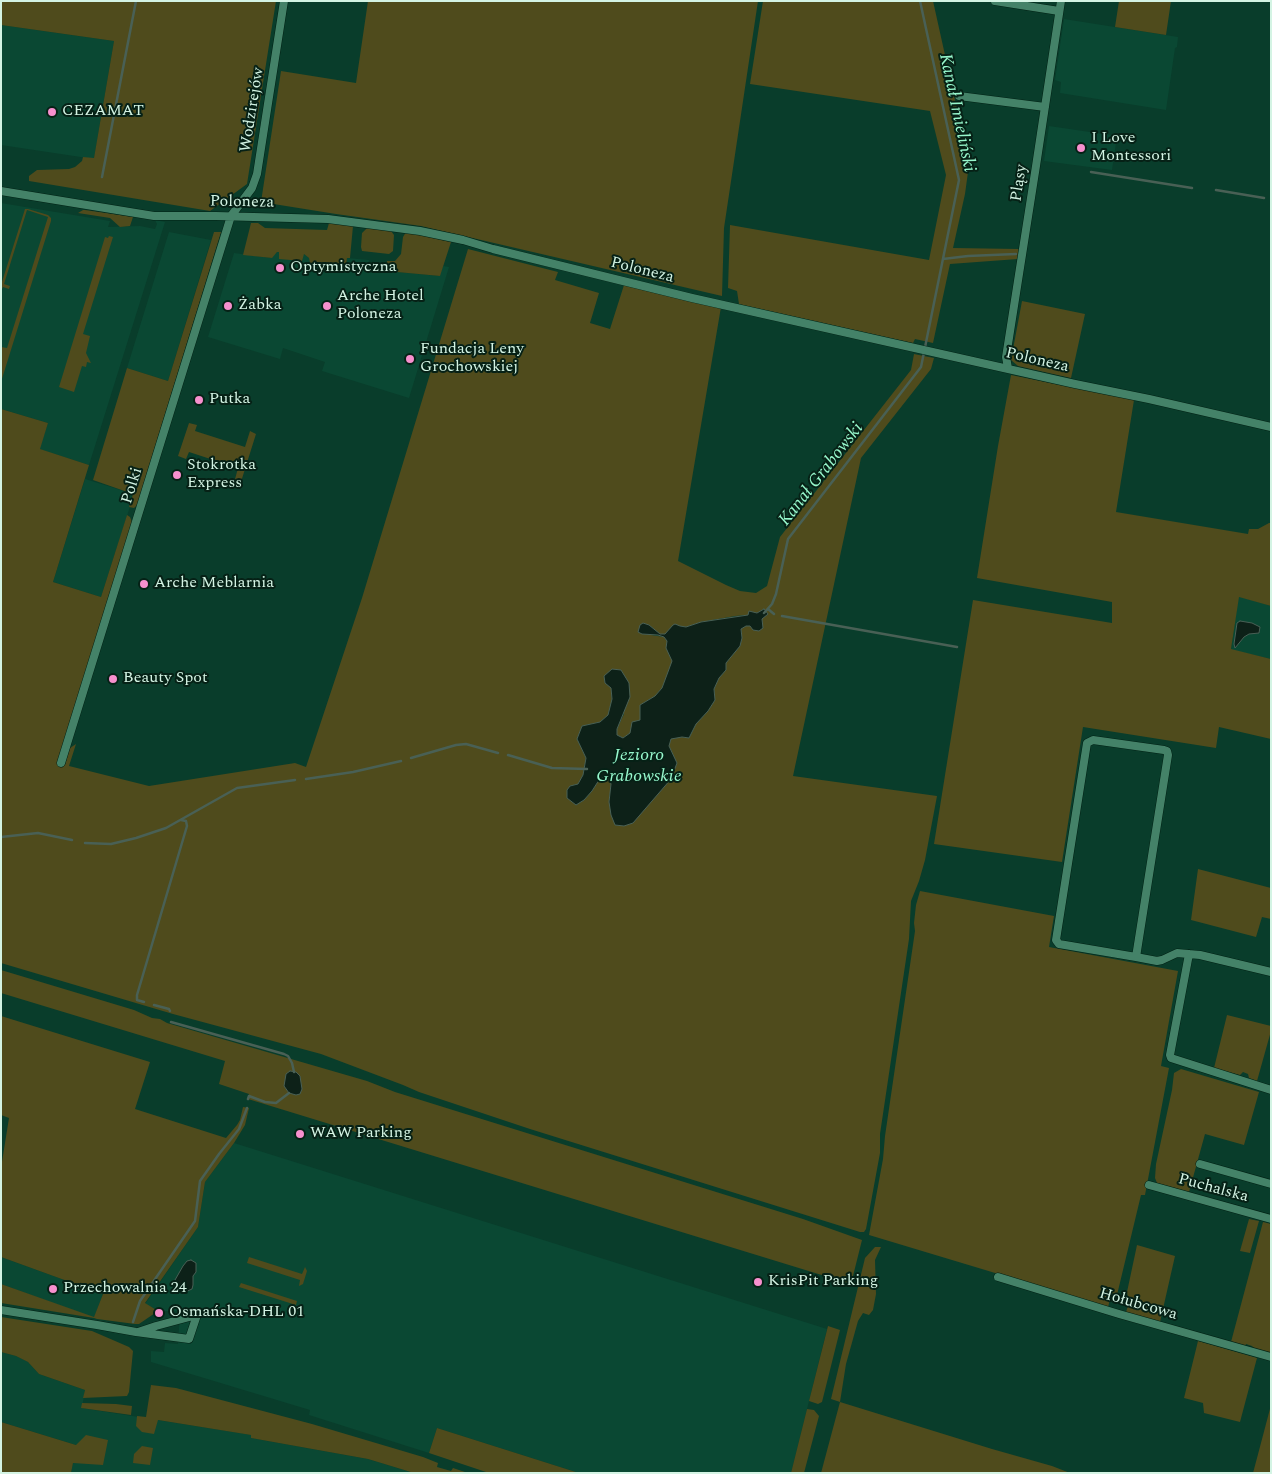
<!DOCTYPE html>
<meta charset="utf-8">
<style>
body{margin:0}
#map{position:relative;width:1272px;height:1474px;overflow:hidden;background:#093d2b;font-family:Spectral,serif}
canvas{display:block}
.frame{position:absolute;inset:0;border:2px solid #d4f4e4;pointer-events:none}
</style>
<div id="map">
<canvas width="1272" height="1474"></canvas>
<div class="frame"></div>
</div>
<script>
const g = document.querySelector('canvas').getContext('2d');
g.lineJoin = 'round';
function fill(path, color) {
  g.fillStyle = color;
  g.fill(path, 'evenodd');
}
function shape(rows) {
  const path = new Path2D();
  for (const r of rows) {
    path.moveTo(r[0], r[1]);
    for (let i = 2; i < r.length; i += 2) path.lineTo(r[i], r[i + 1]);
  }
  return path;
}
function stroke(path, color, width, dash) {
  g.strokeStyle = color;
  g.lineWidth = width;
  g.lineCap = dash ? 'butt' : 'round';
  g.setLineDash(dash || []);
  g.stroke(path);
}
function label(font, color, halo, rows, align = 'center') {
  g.font = font + ' Spectral,serif';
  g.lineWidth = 4;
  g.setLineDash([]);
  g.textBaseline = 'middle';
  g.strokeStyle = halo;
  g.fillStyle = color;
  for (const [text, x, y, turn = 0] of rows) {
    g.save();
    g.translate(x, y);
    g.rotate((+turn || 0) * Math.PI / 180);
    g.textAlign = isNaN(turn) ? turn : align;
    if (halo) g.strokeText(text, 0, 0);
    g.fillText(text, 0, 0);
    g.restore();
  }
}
const built = shape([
 [1064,19,1178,37,1177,47,1175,48,1166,110,1060,93,1061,82,1055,80],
 [1,25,114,41,94,159,1,145],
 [1049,126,1117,136,1112,170,1044,161],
 [1,203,110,221,108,227,140,226,155,229,157,224,155,220,165,222,89,465,39,449,48,423,1,409],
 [169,232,211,240,168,381,127,368],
 [277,252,280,252,279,259,304,254,309,258,311,263,346,266,347,258,369,260,368,269,439,276,443,266,449,267,409,398,322,371,325,362,283,348,280,359,208,337,234,253,271,258],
 [85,479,134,494,101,597,53,582],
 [1238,596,1271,606,1271,659,1231,650],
 [234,1143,827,1329,791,1473,579,1473,437,1428,429,1453,309,1415,310,1410,151,1362,151,1351,164,1352,165,1343,178,1344,180,1311,158,1311,145,1304,198,1227,205,1182],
 [1,1257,103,1294,94,1318,1,1284],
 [1,1352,16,1356,28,1362,39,1374,85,1390,82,1408,252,1435,251,1438,368,1459,414,1473,71,1473,76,1445,1,1422]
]);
const green = shape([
 [1,1,276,1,247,184,210,211,29,181,29,176,37,170,69,169,75,167,82,161,83,157,94,158,114,41,1,25],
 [368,1,758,1,724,228,722,296,421,226,336,214,261,202,281,71,356,83],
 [763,1,933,1,965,145,968,172,965,194,953,248,1019,249,1018,259,950,264,933,343,915,339,913,343,739,304,737,291,728,288,730,225,929,260,946,175,930,111,750,84],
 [1119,1,1171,1,1166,35,1115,27],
 [25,209,28,209,48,215,51,218,51,221,1,382,1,347,7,348,48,217,27,210,4,284,10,286,9,289,3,287,1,291,1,285],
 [83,210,85,210,133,217,130,226,120,227,110,218,78,213],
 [251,223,258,223,265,228,327,230,329,223,353,226,350,258,347,258,346,266,310,263,309,258,304,254,302,261,279,259,279,252,277,252,272,258,243,255],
 [367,228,391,231,394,235,393,251,389,254,362,251,361,247,362,233],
 [214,232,221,232,137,505,134,508,129,507,133,494,93,480,127,368,168,381],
 [406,232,451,242,440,276,386,271,387,261,395,261,401,254,403,237],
 [109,236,113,237,83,334,90,336,86,353,91,363,87,362,86,367,82,366,74,392,59,387,105,237,108,238],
 [468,249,558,272,555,280,599,293,590,323,610,329,624,285,721,307,678,561,726,585,740,591,756,593,767,586,780,537,911,370,914,354,934,358,931,369,861,458,793,776,937,796,925,860,919,881,911,901,909,939,880,1134,880,1153,866,1229,864,1232,860,1232,530,1129,419,1092,403,1085,321,1054,173,1014,1,963,1,409,48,423,40,449,89,465,53,582,101,597,127,515,130,517,132,522,57,763,65,765,70,748,76,744,69,766,149,786,295,763,306,767,362,598],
 [764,609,768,614,750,626,746,626,741,629,742,638,740,646,726,663,726,670,719,678,714,689,715,700,708,711,696,724,689,738,682,737,671,738,669,746,677,763,671,779,652,800,609,802,611,784,607,775,599,780,592,791,584,800,576,805,570,786,578,784,583,775,586,758,577,739,582,726,600,722,608,715,612,699,611,688,624,714,617,729,617,735,623,738,630,733,640,720,640,705,655,696,662,688,673,661,669,655,667,641,664,637,651,635,649,625,660,634,665,634,669,630,680,626,686,627,701,622,735,616,746,615,748,615,749,612,757,613],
 [1022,301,1085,314,1071,378,1018,366,1011,360],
 [1011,375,1134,400,1116,512,1248,534,1249,529,1258,529,1269,523,1271,523,1271,606,1239,597,1231,649,1271,659,1271,739,1219,727,1216,748,1083,727,1062,862,934,844,973,600,1112,623,1112,602,977,578,998,446],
 [189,423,197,425,195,431,245,447,250,431,256,434,240,485,234,483,238,468,189,452,186,459,178,456],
 [1198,869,1271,888,1271,919,1262,917,1256,937,1191,920],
 [920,891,1054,916,1049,947,1178,971,1161,1066,1169,1068,1145,1195,1141,1195,1117,1295,1110,1300,1108,1307,869,1235,883,1159,885,1136,915,931,914,923,916,905],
 [1,970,134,1010,152,1018,160,1019,167,1023,367,1081,395,1092,803,1219,862,1240,851,1284,248,1099,249,1094,219,1084,225,1061,1,993],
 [1227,1015,1271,1026,1271,1031,1257,1081,1249,1078,1248,1074,1243,1072,1240,1075,1214,1068],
 [1,1016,150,1062,135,1109,226,1138,237,1125,240,1120,243,1107,249,1108,245,1125,234,1143,205,1182,198,1227,145,1303,158,1311,139,1324,135,1324,97,1319,94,1318,1,1303,1,1284,94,1317,103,1294,1,1257,1,1168,9,1118,1,1115],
 [1181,1069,1259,1092,1244,1145,1205,1134,1189,1192,1157,1183,1155,1178,1156,1164,1172,1090,1174,1073],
 [1249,1219,1259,1221,1250,1253,1240,1251],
 [1263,1222,1271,1224,1271,1354,1255,1349,1252,1346,1246,1344,1245,1346,1231,1342],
 [1137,1245,1175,1256,1160,1322,1126,1312,1129,1303,1127,1292],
 [875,1247,881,1247,875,1260,876,1294,873,1310,869,1315,863,1313,858,1321,846,1364,840,1402,992,1449,1052,1466,1070,1473,821,1473,840,1402,831,1399,865,1258],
 [249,1257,302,1274,305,1267,307,1271,303,1284,299,1286,300,1280,247,1263],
 [241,1283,297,1301,296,1305,239,1287],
 [1,1317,92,1331,129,1347,133,1351,129,1392,127,1396,83,1398,85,1390,39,1374,28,1362,16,1356,1,1352],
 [828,1326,840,1330,822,1402,818,1404,809,1401],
 [1198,1341,1257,1358,1240,1422,1204,1413,1203,1403,1184,1398],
 [151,1385,176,1388,312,1424,423,1457,438,1463,437,1467,451,1471,453,1468,468,1473,414,1473,368,1459,251,1438,251,1435,158,1420,154,1434,142,1432,136,1426,137,1416,146,1417],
 [82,1403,116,1404,132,1406,131,1415,81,1408],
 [1271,1405,1271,1473,1253,1473,1257,1458],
 [807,1409,814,1410,819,1416,804,1473,791,1473],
 [1,1422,76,1445,86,1435,108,1440,103,1465,73,1463,71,1473,1,1473],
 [437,1428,579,1473,489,1473,429,1453],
 [142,1446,153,1448,150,1465,133,1463,134,1454]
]);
const water = shape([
 [764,609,768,614,762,619,763,628,759,631,753,630,750,626,746,626,741,629,742,638,740,646,726,663,726,670,719,678,714,689,715,700,708,711,696,724,689,738,682,737,671,739,669,746,677,763,671,779,633,823,624,826,615,825,611,815,609,802,611,784,607,775,599,780,592,791,584,800,576,805,567,798,567,790,570,786,578,784,583,775,586,758,577,739,582,726,600,722,608,715,612,699,611,688,605,683,604,676,612,669,621,670,629,683,630,697,617,729,617,735,623,738,630,733,632,722,640,720,640,705,655,696,662,688,672,661,666,648,667,641,664,637,658,635,642,634,638,632,640,625,643,623,649,625,660,634,665,634,673,625,675,624,680,626,686,627,701,622,748,615,749,611,757,613,764,609],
 [1240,621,1252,623,1260,627,1259,633,1249,634,1244,637,1235,648,1234,644,1237,623,1240,621],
 [290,1071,296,1072,300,1076,302,1089,300,1094,296,1095,289,1093,284,1086,286,1074,290,1071],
 [191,1260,196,1263,196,1272,193,1276,193,1285,192,1289,185,1292,180,1290,177,1287,175,1280,183,1266,187,1261,191,1260]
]);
const stream = shape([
 [1091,172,1192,188],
 [102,177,136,1],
 [1216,190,1264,198],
 [943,259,968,256,1016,254],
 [768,609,774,614],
 [764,613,772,604,776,594,788,539,921,367,959,180,920,1],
 [782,616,957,647],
 [508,755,552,768,587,769],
 [411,758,456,745,466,744,498,753],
 [306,779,353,772,401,761],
 [1,837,38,833,72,840],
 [85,843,111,844,136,838,166,828,237,788,295,780],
 [144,1002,137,1000,137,995,187,826,186,821,181,820],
 [154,1005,169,1009,170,1011],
 [171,1022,284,1054,288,1056,292,1063,294,1072],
 [248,1099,249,1096,265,1102,276,1103,289,1093],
 [133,1322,140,1301,195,1221,200,1181,219,1154,239,1129,247,1108]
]);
const street = shape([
 [995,1,1059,11],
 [959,96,1045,107],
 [1,191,154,216,216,216,328,219,420,231,463,240,493,249,692,298,1075,384,1149,399,1271,427],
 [1008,368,1006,357,1036,166,1061,1],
 [61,763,231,216,252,188,257,174,284,1],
 [1189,954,1170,1055,1171,1058,1271,1090],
 [1136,957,1168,755,1167,751,1164,750,1093,740,1087,743,1056,940,1059,944,1136,957,1157,961,1162,960,1177,953,1200,955,1271,972],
 [1200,1164,1271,1184],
 [1149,1185,1271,1219],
 [998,1277,1119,1314,1271,1357],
 [1,1310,97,1325,136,1332,189,1339,197,1315],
 [138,1332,156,1326,197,1315]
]);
const markers = [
 [52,112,5,"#f790ce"],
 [1081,148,5,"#f790ce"],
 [280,268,5,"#f790ce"],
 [228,306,5,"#f790ce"],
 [327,306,5,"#f790ce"],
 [410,359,5,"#f790ce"],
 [199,400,5,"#f790ce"],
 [177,475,5,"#f790ce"],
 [144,584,5,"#f790ce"],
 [113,679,5,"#f790ce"],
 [300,1134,5,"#f790ce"],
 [758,1282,5,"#f790ce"],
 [53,1289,5,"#f790ce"],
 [159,1313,5,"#f790ce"]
];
const streetNames = [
 ["Wodzirejów",253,110,-81],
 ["Pląsy",1020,183,-81],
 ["Poloneza",242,203,1],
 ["Poloneza",642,271,14],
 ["Poloneza",1037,361,13],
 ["Polki",133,486,-73],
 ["Puchalska",1213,1189,15],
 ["Hołubcowa",1138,1305,16]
];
const poiNames = [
 ["CEZAMAT",62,112],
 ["I Love",1091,139],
 ["Montessori",1091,157],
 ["Optymistyczna",290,268],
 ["Arche Hotel",337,297],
 ["Poloneza",337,315],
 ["Żabka",238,306],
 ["Fundacja Leny",420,350],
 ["Grochowskiej",420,368],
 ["Putka",209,400],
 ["Stokrotka",187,466],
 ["Express",187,484],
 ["Arche Meblarnia",154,584],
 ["Beauty Spot",123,679],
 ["WAW Parking",310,1134],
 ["KrisPit Parking",768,1282],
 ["Przechowalnia 24",63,1289],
 ["Osmańska-DHL 01",169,1313]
];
const waterNames = [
 ["Kanał Imieliński",956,113,78],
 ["Kanał Grabowski",822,475,-52],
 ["Jezioro",639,756],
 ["Grabowskie",639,777]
];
fill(built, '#0a4833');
fill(green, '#4f4b1c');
fill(water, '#0d2118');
stroke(water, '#496055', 1);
stroke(stream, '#496055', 2.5);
stroke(street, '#002215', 9);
stroke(street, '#448268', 8);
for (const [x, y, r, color] of markers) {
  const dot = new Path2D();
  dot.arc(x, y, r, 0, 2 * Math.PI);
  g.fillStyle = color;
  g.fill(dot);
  stroke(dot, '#062116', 2);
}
label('16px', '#d4f4e4', '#062116', streetNames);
label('16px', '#d4f4e4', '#062116', poiNames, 'left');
label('italic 18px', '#97f8cd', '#062116', waterNames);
</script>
